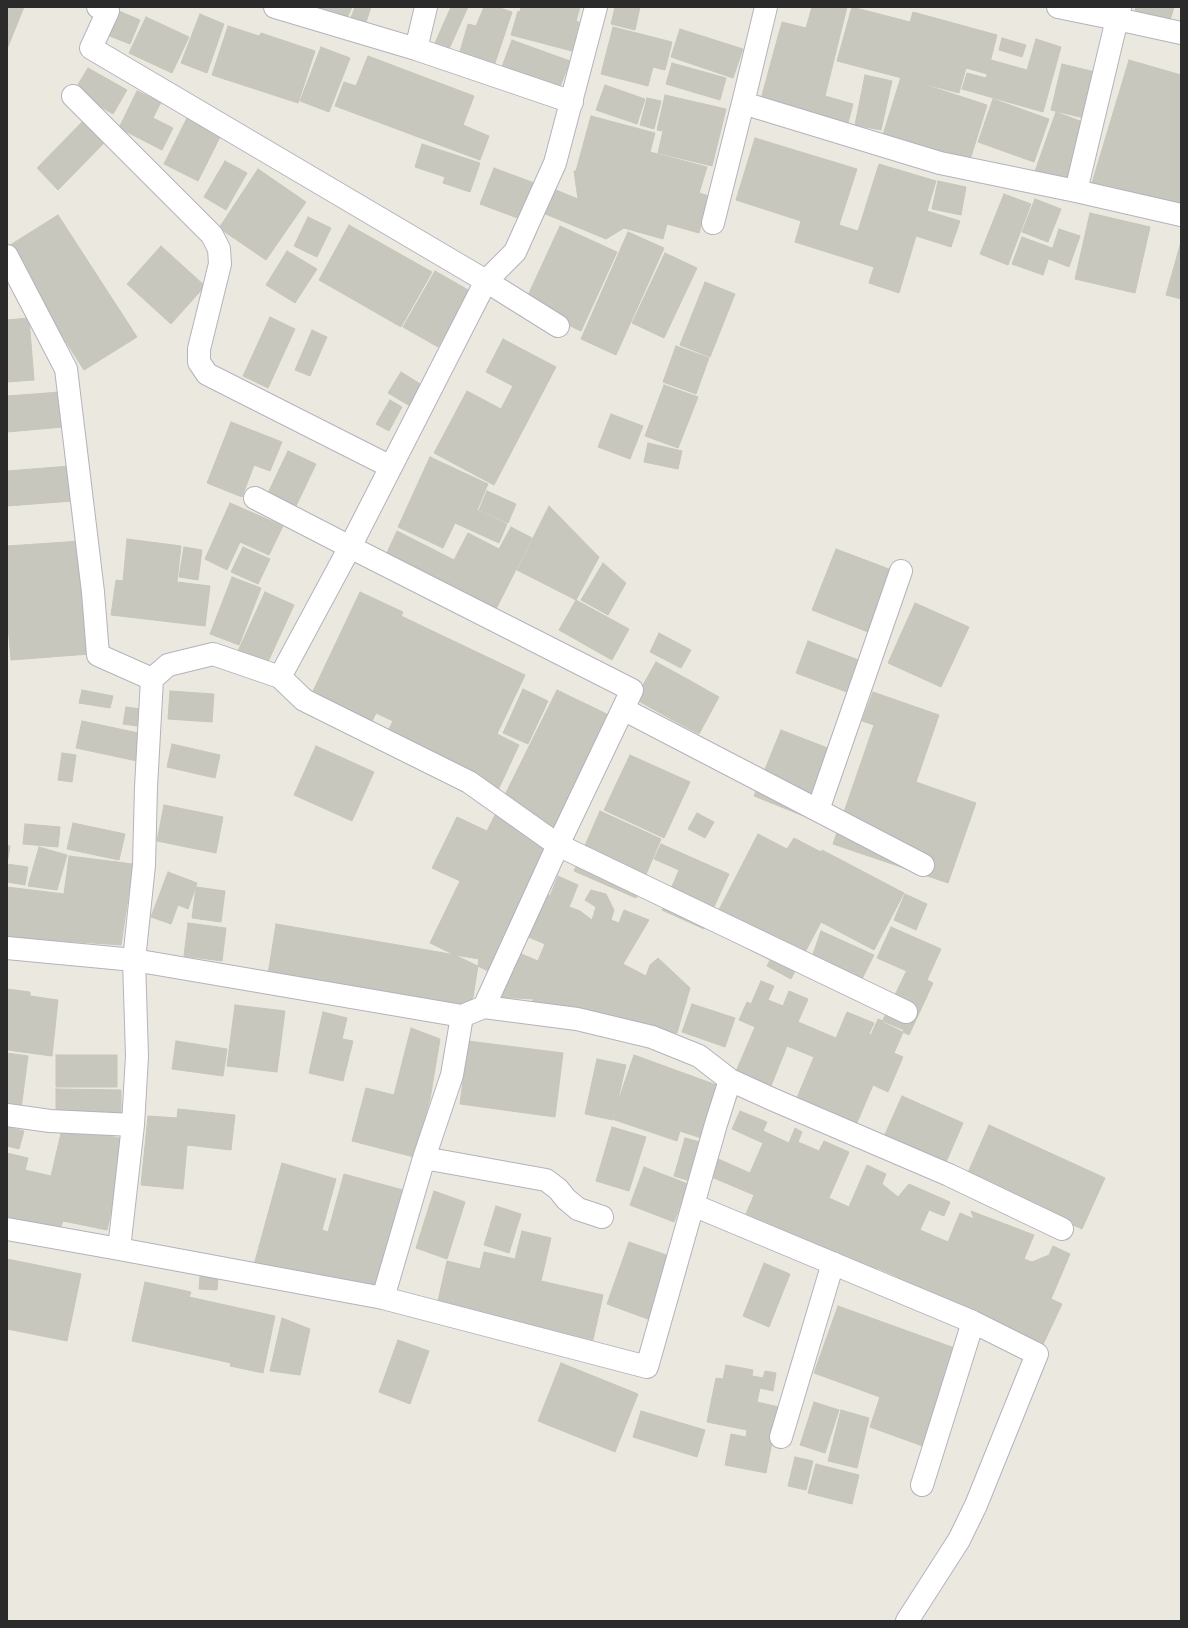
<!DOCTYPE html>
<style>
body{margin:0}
#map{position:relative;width:1188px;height:1628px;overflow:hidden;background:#ebe9df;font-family:Montserrat,sans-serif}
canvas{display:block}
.frame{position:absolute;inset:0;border:8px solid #2b2b2b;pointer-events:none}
</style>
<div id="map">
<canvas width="1188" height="1628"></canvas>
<div class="frame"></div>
</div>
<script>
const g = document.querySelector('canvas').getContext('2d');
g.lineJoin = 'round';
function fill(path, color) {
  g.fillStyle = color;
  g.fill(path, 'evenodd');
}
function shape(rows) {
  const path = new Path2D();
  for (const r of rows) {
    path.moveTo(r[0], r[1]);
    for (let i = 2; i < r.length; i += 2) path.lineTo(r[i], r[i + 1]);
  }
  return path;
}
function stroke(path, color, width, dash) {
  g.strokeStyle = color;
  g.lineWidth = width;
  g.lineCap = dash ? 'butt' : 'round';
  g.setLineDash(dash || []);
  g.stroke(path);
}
const building = shape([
 [7,7,24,7,7,49,7,7],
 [307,7,352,7,346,20,307,7],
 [355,7,371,7,363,31,348,26,355,7],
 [451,7,468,7,449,49,435,43,451,7],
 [484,7,497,7,512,12,494,66,459,55,468,24,476,26,484,7],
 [521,7,580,7,576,21,579,22,572,51,511,35,518,11,520,12,521,7],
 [615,7,640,7,635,30,611,24,615,7],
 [812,7,847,7,825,96,853,104,848,123,761,99,782,22,806,28,812,7],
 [852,7,910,22,913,12,997,35,987,74,966,68,959,93,837,61,852,7],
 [1136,7,1174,7,1168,27,1134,17,1136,7],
 [112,8,140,20,130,44,102,33,112,8],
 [200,14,224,24,207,73,181,63,200,14],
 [146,17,189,37,172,73,129,53,146,17],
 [228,26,259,36,261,33,315,51,298,103,212,75,228,26],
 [613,27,672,42,665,70,653,67,648,86,601,74,613,27],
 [680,29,743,49,733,78,671,57,680,29],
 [1002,38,1026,45,1022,57,999,50,1002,38],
 [1036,39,1061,47,1043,112,962,89,967,73,986,78,991,60,1027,70,1036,39],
 [512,40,570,61,558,92,500,72,512,40],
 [321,47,350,58,329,112,300,101,321,47],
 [368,56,474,96,463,125,489,136,480,160,335,106,344,82,356,86,368,56],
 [1129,60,1181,75,1181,209,1092,183,1129,60],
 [672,63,726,78,720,100,666,84,672,63],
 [1062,64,1095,72,1084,118,1051,110,1062,64],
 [88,68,127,90,113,114,74,91,88,68],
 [865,75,892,81,881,130,855,125,865,75],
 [901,77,987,105,970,160,949,153,946,161,881,141,901,77],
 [605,85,645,99,637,124,596,110,605,85],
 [137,91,161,102,153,118,173,128,162,150,119,128,137,91],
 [665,95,726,109,712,166,658,153,663,131,657,130,665,95],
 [647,98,661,101,654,129,640,125,647,98],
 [993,99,1049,119,1034,162,978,142,993,99],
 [1056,112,1088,124,1066,185,1034,174,1056,112],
 [591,116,655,133,650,152,707,167,699,193,709,196,699,233,667,224,663,239,624,228,606,239,543,213,551,188,578,199,574,171,576,171,591,116],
 [187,118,221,135,198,181,164,164,187,118],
 [85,119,107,140,58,190,37,168,85,119],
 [755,138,857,169,839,225,858,231,879,164,936,181,927,211,960,221,951,247,916,236,899,293,869,283,874,267,795,242,801,221,736,200,755,138],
 [422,144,480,163,470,192,443,183,445,177,415,167,422,144],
 [225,161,247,173,226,210,204,197,225,161],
 [494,168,537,184,523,220,480,204,494,168],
 [258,169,306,202,266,260,219,228,258,169],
 [938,181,966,187,961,215,932,209,938,181],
 [1004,194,1031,204,1008,265,980,254,1004,194],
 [1035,199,1061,209,1048,242,1022,232,1035,199],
 [1090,213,1150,227,1135,293,1075,279,1090,213],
 [58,215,137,337,84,370,7,250,7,247,58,215],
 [308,217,331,228,317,257,294,246,308,217],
 [349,225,400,254,368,308,319,280,349,225],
 [560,226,617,252,581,331,524,304,560,226],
 [1059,229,1080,236,1069,267,1049,259,1059,229],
 [628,232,664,248,616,355,581,339,628,232],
 [1022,237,1052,248,1043,275,1012,264,1022,237],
 [1181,242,1181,299,1166,295,1181,242],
 [161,246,205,286,171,324,127,284,161,246],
 [287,251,317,269,295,303,266,285,287,251],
 [665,253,697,268,664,338,632,323,665,253],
 [400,254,432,272,401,327,368,308,400,254],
 [435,271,470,291,438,347,403,327,435,271],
 [705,282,735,294,710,357,680,345,705,282],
 [270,317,295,329,268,388,243,376,270,317],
 [29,318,34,380,7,382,7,320,29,318],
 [312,330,327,337,310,376,295,370,312,330],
 [503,339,556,367,494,485,434,453,467,391,501,409,513,386,486,372,503,339],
 [676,346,709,358,696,394,663,382,676,346],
 [401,372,422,385,410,406,388,393,401,372],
 [664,385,698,397,678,448,645,436,664,385],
 [60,392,63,427,7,432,7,396,60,392],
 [390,400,402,407,389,431,376,424,390,400],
 [611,414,643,426,630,459,598,447,611,414],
 [231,422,282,442,270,471,254,465,242,497,207,483,231,422],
 [648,443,682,451,678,469,644,462,648,443],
 [288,451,316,464,287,525,259,512,288,451],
 [430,457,488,484,477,510,507,524,499,543,455,523,443,548,398,527,430,457],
 [70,466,73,501,7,506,7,471,70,466],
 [487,491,516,504,508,523,479,510,487,491],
 [230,503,283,526,269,555,240,542,227,570,205,559,230,503],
 [549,506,599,557,576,600,517,570,549,506],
 [511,527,532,538,494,613,384,559,397,531,454,560,468,533,499,549,511,527],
 [127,539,181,546,177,582,210,586,205,626,111,615,116,580,123,581,127,539],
 [81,541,90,654,11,660,7,614,7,546,81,541],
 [184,547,202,550,198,580,179,577,184,547],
 [243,547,270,559,258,584,231,572,243,547],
 [836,549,897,572,873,634,812,610,836,549],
 [603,563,626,583,608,615,581,600,603,563],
 [232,577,261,588,239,645,210,634,232,577],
 [265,592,294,605,267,664,238,651,265,592],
 [360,592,403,612,401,616,525,675,497,734,519,745,492,803,381,745,393,721,376,713,366,734,306,706,360,592],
 [576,600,629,629,612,660,559,630,576,600],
 [915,603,969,627,941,687,888,663,915,603],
 [659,633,691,650,681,668,650,652,659,633],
 [808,641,864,662,852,694,796,673,808,641],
 [656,662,689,680,669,718,635,699,656,662],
 [689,680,719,697,699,734,669,718,689,680],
 [523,689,548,701,528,744,503,733,523,689],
 [82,690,113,696,110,708,79,703,82,690],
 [557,690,613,717,488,971,430,943,460,881,432,868,457,817,487,831,557,690],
 [170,691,214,694,212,722,168,719,170,691],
 [873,692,939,715,916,782,976,803,948,883,833,844,874,725,862,721,873,692],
 [126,707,140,709,137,726,123,724,126,707],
 [82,721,143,734,137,761,76,748,82,721],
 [781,730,838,752,811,819,754,796,781,730],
 [172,744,220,755,215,778,167,767,172,744],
 [316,746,374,772,352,821,294,795,316,746],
 [62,753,76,755,72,782,58,780,62,753],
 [630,755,690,782,664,838,604,810,630,755],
 [164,805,223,817,216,853,157,841,164,805],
 [600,811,661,839,636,898,574,871,600,811],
 [697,813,714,822,705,838,688,829,697,813],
 [73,823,125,834,119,860,67,849,73,823],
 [25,824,60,827,58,847,23,844,25,824],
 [758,834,787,849,794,838,821,852,822,850,904,893,874,950,821,922,791,979,767,966,770,960,709,929,758,834],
 [661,844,729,874,704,929,662,910,679,870,654,859,661,844],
 [7,845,10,846,7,864,28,867,25,885,7,882,7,845],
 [39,847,67,855,57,890,28,886,39,847],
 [69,856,133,864,121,945,7,937,7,887,64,894,69,856],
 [168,872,197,883,188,909,178,905,171,924,151,917,168,872],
 [558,876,578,885,569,907,580,911,592,920,596,907,585,900,591,890,606,894,614,910,611,920,619,923,624,910,649,920,623,964,646,976,650,965,658,958,690,988,677,1033,529,1005,534,999,498,997,517,952,538,961,545,944,526,936,543,894,550,896,558,876],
 [196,887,225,891,221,922,192,918,196,887],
 [905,894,927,904,916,930,894,920,905,894],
 [188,923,226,928,222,961,184,956,188,923],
 [276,924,479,959,471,1010,267,981,276,924],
 [891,927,941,949,927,980,877,958,891,927],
 [821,931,874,955,861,981,812,957,821,931],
 [907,970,933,983,909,1035,882,1022,907,970],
 [761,981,774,986,768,1000,783,1006,789,991,808,999,798,1022,836,1038,847,1012,874,1023,869,1034,871,1035,878,1019,904,1030,894,1053,903,1057,888,1092,873,1085,856,1125,796,1100,814,1057,787,1046,769,1091,734,1076,755,1027,739,1020,747,1002,751,1004,761,981],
 [7,989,30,992,30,996,58,1000,52,1056,7,1050,7,989],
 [692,1004,735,1018,725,1047,682,1032,692,1004],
 [235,1005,285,1011,277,1072,227,1066,235,1005],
 [323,1012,347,1018,342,1039,353,1041,343,1081,309,1073,323,1012],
 [411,1028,440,1039,430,1099,414,1157,352,1141,366,1088,394,1095,411,1028],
 [176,1041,227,1049,223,1076,172,1069,176,1041],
 [468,1041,563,1053,555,1117,460,1104,468,1041],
 [7,1053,28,1056,21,1109,7,1107,7,1053],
 [56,1055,117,1055,117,1087,56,1087,56,1055],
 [634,1055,722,1087,704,1139,680,1131,677,1141,612,1119,634,1055],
 [597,1059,626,1065,613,1120,585,1114,597,1059],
 [56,1089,121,1090,121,1123,56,1122,56,1089],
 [902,1096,963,1123,943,1169,882,1141,902,1096],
 [178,1109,235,1115,231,1150,187,1145,183,1189,141,1185,148,1116,177,1118,178,1109],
 [740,1111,767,1122,763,1131,789,1143,795,1128,802,1132,798,1142,819,1151,824,1141,849,1152,829,1198,849,1207,867,1165,886,1174,882,1184,898,1197,909,1184,950,1202,944,1216,929,1210,920,1230,948,1242,960,1213,974,1219,971,1211,1034,1235,1024,1259,1032,1262,1049,1255,1053,1246,1070,1254,1051,1299,1062,1304,1040,1351,896,1285,898,1277,877,1268,873,1275,775,1233,779,1228,746,1214,754,1195,709,1176,716,1158,750,1173,763,1143,732,1129,740,1111],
 [63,1125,127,1140,107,1230,63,1221,58,1234,7,1223,7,1153,28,1158,25,1170,51,1176,63,1125],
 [989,1125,1105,1178,1082,1229,966,1177,989,1125],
 [7,1127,24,1131,19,1149,7,1146,7,1127],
 [612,1127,646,1137,629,1191,596,1181,612,1127],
 [685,1138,704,1143,693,1182,674,1176,685,1138],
 [282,1163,336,1179,322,1230,328,1232,344,1174,403,1190,372,1304,252,1272,282,1163],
 [644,1167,688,1184,674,1222,630,1205,644,1167],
 [434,1191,465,1202,447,1259,416,1248,434,1191],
 [496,1206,521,1214,509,1253,484,1245,496,1206],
 [522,1231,551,1238,541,1281,603,1295,593,1340,563,1333,561,1343,435,1314,447,1261,480,1269,484,1252,515,1259,522,1231],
 [629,1242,675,1258,653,1321,607,1304,629,1242],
 [7,1259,81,1274,67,1341,7,1329,7,1259],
 [764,1263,790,1274,769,1327,743,1316,764,1263],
 [201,1264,219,1266,217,1290,199,1289,201,1264],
 [145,1282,191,1292,189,1297,275,1316,263,1373,230,1366,231,1363,132,1341,145,1282],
 [838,1306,963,1351,928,1448,870,1427,880,1397,814,1373,838,1306],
 [282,1318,310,1329,300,1375,270,1371,282,1318],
 [398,1340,429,1351,410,1404,379,1392,398,1340],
 [561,1363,638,1394,615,1452,538,1421,561,1363],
 [726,1365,753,1370,752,1376,763,1378,765,1371,776,1373,773,1391,760,1388,757,1402,779,1407,766,1473,725,1465,731,1434,746,1437,747,1430,707,1422,716,1378,723,1379,726,1365],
 [814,1402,839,1410,825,1453,800,1445,814,1402],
 [841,1410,869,1418,857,1468,828,1461,841,1410],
 [641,1411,705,1430,697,1457,633,1437,641,1411],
 [795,1457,813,1461,806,1490,788,1486,795,1457],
 [816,1464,859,1475,852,1504,808,1493,816,1464]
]);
const street = shape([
 [275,7,416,49],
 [426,7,416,49,572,102],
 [766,7,743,103,940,163,1076,191,1181,215],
 [1058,7,1117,19,1076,191],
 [1120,7,1117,19,1181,33],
 [73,96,212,235,219,249,220,264,199,349,199,362,207,374,391,467],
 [713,223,743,103],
 [7,256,66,369,93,592,98,655,152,679,146,787,144,865,134,960,462,1016,484,1007,558,845,632,690,350,547,486,281,91,48,108,11,98,7],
 [558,326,486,281,515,252,555,163,596,7],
 [280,677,304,700,469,782,558,845,906,1012],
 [152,679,168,665,213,654,280,677,350,547,255,498],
 [623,709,923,865],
 [818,810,901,571],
 [7,948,134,960,137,1056,133,1125,119,1249,7,1229],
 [484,1007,577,1019,652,1037,699,1056,730,1080,774,1100,949,1175,1062,1229],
 [7,1115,50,1121,133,1125],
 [424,1158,546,1180,558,1189,566,1199,578,1209,602,1217],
 [693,1205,973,1322,922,1485],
 [119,1249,383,1298,647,1367,716,1124,730,1080],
 [383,1298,424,1158,452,1075,462,1016],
 [781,1437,833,1263],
 [907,1621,959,1540,976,1505,1037,1354,973,1322]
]);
fill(building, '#c7c7bd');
stroke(building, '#c7c6b9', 1);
stroke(street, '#b4b2bd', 24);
stroke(street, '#fff', 22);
</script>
